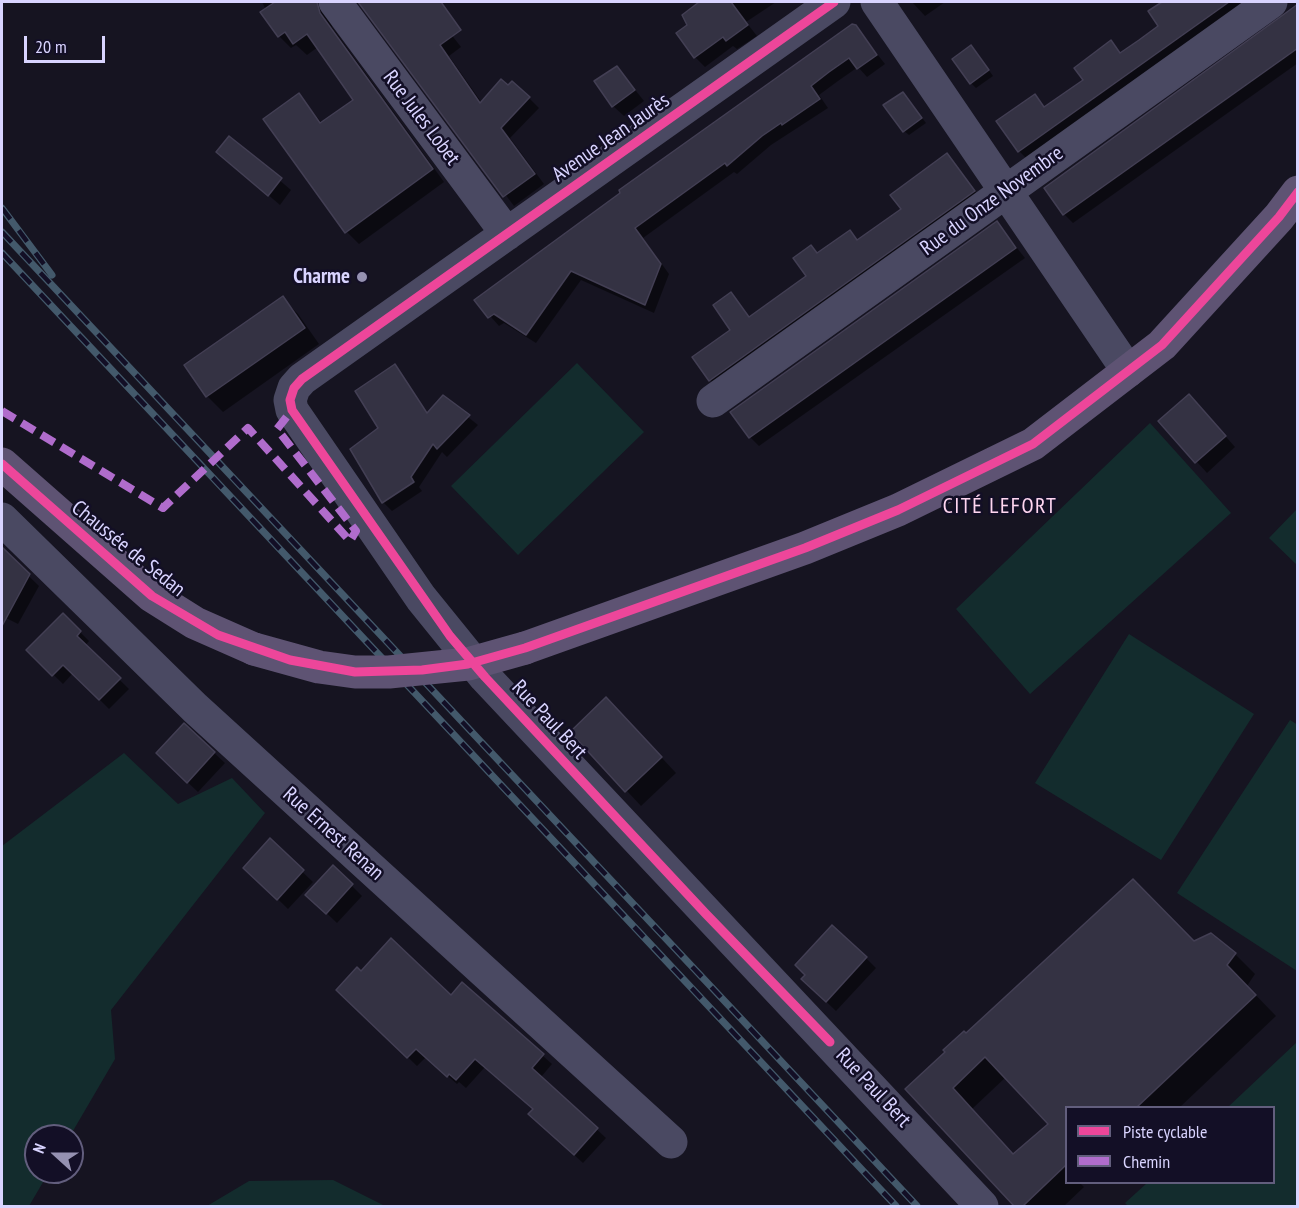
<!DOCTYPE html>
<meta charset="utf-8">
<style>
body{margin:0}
#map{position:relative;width:1299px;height:1208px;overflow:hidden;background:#161421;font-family:"PT Sans Narrow",sans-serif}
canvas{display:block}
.frame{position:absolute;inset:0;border:3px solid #d9d4ff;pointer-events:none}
.legend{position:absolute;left:1065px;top:1106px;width:210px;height:78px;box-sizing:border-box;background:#130f26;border:2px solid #625e7d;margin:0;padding:8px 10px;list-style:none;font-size:18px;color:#d9d4ff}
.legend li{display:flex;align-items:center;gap:12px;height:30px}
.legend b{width:30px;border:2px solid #625e7d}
.north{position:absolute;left:24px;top:1124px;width:60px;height:60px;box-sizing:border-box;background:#130f26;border:2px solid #625e7d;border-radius:50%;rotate:291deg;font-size:16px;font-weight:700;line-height:24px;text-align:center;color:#d9d4ff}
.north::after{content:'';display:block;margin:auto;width:21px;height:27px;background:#9591b1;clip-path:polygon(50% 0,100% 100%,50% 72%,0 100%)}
.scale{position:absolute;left:24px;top:36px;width:81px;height:27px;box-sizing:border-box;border:3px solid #d9d4ff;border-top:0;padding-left:8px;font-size:18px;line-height:21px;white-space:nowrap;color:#d9d4ff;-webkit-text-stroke:4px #130f26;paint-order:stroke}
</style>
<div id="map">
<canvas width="1299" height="1208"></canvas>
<div class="frame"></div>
<ul class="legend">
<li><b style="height:8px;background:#ed469a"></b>Piste cyclable</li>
<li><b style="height:8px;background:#b06ccc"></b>Chemin</li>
</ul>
<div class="north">N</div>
<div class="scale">20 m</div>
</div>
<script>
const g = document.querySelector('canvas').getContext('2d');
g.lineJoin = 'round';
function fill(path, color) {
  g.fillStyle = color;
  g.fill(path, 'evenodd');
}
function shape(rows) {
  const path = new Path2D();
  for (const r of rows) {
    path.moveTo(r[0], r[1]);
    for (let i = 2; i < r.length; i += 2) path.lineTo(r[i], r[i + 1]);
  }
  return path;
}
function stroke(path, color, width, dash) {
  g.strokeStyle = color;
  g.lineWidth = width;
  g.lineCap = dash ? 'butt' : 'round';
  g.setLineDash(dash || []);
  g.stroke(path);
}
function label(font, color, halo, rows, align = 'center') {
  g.font = font + ' "PT Sans Narrow",sans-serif';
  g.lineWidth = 5;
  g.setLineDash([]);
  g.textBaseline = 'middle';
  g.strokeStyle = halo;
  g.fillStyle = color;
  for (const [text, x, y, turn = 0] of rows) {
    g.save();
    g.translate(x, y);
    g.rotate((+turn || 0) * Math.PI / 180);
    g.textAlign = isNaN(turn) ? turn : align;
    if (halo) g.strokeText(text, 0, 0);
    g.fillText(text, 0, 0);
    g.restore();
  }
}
const green = shape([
 [577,363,644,432,518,555,451,486],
 [1150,423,1231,513,1030,694,956,609],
 [1297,509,1297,565,1269,538],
 [1129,634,1254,714,1161,860,1035,783],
 [1290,720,1298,725,1297,971,1177,893],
 [124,753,178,804,232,778,265,813,111,1010,115,1059,70,1136,36,1136,36,1172,49,1172,29,1206,2,1206,2,846],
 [1297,1042,1297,1206,1128,1206,1125,1203,1147,1183,1274,1182,1274,1108,1228,1107],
 [333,1180,385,1206,207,1206,249,1181]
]);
const shadow = shape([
 [262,2,318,2,329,13,332,27,444,182,359,244,347,232,299,95,322,123,355,100,318,47,307,55,296,45,291,48,279,36],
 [360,2,426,2,461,47,449,56,482,103,508,87,529,98,539,108,510,138,544,184,514,206],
 [701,2,776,2,746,22,757,36,737,49,733,46,705,67,695,57,689,25,684,16],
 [912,2,945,2,925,16],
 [1163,2,1249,2,1027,159,1019,151,1034,96,1046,108,1085,80,1076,68,1084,60,1111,42,1121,54,1160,27,1150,12],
 [1298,6,1298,63,1073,223,1064,214,1046,188],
 [855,26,885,64,867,77,858,67,838,81,819,95,828,108,771,145,737,174,734,172,643,238,669,274,654,313,581,280,536,343,504,323,499,326,476,300],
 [976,52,993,76,976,88,971,83],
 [617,67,644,101,624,116,613,106],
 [903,93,926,123,909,135,904,131],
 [230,138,291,190,280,205,218,152],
 [947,155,981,199,718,387,710,380,732,331,731,294,750,318,808,276,818,254,850,232,859,241,903,209],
 [997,223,1025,258,759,446,750,437],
 [282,298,298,314,319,344,223,412,207,396],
 [394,366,429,414,443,397,478,425,447,457,442,452,419,487,422,491,392,511,383,502,380,429],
 [1199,406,1235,447,1207,473,1160,421],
 [2,550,39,586,18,624,2,616],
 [63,615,89,641,85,646,129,689,109,709,73,673,63,684,28,650],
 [621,714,676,773,641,806,572,732],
 [184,725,225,763,198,792,168,764],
 [270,841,313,882,288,909,245,867],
 [333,867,362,896,337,923,318,905],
 [1194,943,1235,954,1255,974,1247,986,1276,1016,1179,1108,1066,1108,1066,1182,1079,1182,1084,1187,1064,1206,1016,1206,907,1089,966,1035],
 [1006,1077,1050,1124,1014,1155,972,1109],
 [866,958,876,968,836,1011,813,989],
 [361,973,451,997,462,984,552,1064,541,1077,606,1138,583,1163,539,1123,534,1110,485,1067,466,1088,459,1082,457,1084,426,1057,417,1066,338,990]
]);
const building = shape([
 [275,2,317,2,320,13,433,169,345,233,263,119,299,93,320,123,353,100,307,34,293,44,285,32,278,37,260,12,275,2],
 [358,2,441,2,461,30,440,45,480,103,501,79,508,85,512,81,530,97,501,128,535,174,503,197,358,2],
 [699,2,731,2,748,25,726,41,723,37,694,58,676,33,687,25,682,15,699,2],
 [1162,2,1229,2,1018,152,996,121,1035,94,1044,107,1083,80,1074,68,1111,40,1120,53,1139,40,1158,26,1148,11,1162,2],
 [1298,4,1298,48,1063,215,1044,188,1298,4],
 [852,24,856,25,877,55,857,69,849,58,829,72,811,86,820,99,782,125,781,123,762,136,727,166,725,163,635,228,661,264,645,305,571,271,526,335,494,314,488,318,474,300,620,193,619,190,852,24],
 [971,45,989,70,970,84,952,59,971,45],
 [617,66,635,90,612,107,594,81,617,66],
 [903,92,922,118,903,132,883,105,903,92],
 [229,136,282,178,268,196,216,152,229,136],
 [947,153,975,191,709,381,692,357,730,330,713,305,731,292,749,317,806,276,793,258,811,245,817,253,850,230,857,240,901,209,890,195,947,153],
 [997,221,1016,248,749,438,730,412,997,221],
 [283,296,305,328,206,397,184,365,283,296],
 [395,364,427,413,443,395,470,415,437,449,433,444,411,477,414,482,382,503,350,449,378,428,355,391,395,364],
 [1189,394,1226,436,1195,463,1158,421,1189,394],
 [2,547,30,574,2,626,2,547],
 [63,613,81,631,77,636,121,678,99,700,63,665,52,676,26,650,63,613],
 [606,697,662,757,625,792,570,732,606,697],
 [184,723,215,752,187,783,156,753,184,723],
 [270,838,304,870,277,900,243,868,270,838],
 [333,865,353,884,326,914,305,895,333,865],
 [1133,879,1194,941,1211,933,1236,953,1227,965,1256,995,1137,1107,1066,1107,1066,1165,1023,1206,1014,1206,905,1089,945,1052,943,1050,964,1031,966,1033,1133,879],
 [985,1057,1048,1124,1013,1154,953,1088,985,1057],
 [832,925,867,957,826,1002,801,979,805,975,795,965,832,925],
 [391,938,451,995,462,982,544,1054,532,1068,598,1128,574,1155,528,1114,533,1109,475,1059,456,1080,449,1074,447,1077,416,1049,407,1058,336,990,357,967,361,971,391,938]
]);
const minor = shape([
 [335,2,507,234],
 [834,2,302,379,294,388,290,400,292,410,421,598,485,677,982,1206],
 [877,2,1128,371],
 [713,401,1271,2],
 [2,519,195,708,671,1142]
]);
const major = shape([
 [2,464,152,596,195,623,254,649],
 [525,648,805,548,898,510,1033,444,1162,345,1279,217,1298,192]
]);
const rail = shape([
 [2,208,52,275],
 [2,232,917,1206],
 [2,253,896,1206]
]);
const majorBridge = shape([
 [254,649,319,667,355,672,389,672,468,664,525,648]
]);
const quiet = shape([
 [2,411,163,508,248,428,350,541,356,531,277,429,292,410]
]);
const cycleway = shape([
 [2,464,152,596,218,635,290,660,355,672,422,670,468,664,525,648,805,548,898,510,1033,444,1162,345,1279,217,1298,192],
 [830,1042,706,914,485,677,450,636,292,410,290,400,294,388,302,379,834,2]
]);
const markers = [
 [362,277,6,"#9591b1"]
];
const streetNames = [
 ["Rue Jules Lobet",421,118,53],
 ["Avenue Jean Jaurès",611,138,-35],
 ["Rue du Onze Novembre",992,201,-36],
 ["Chaussée de Sedan",128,549,39],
 ["Rue Paul Bert",549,720,47],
 ["Rue Ernest Renan",333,834,42],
 ["Rue Paul Bert",873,1088,47]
];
const poiNames = [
 ["Charme",350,277]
];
const neighbourhoodNames = [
 ["CITÉ LEFORT",1000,507]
];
fill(green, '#132c2d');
fill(shadow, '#0007');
fill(building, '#343243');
stroke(building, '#433f54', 1.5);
stroke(minor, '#4a4962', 33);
stroke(major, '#5e5373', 33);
stroke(rail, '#43596b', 7);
stroke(rail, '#130f26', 4.5, [14]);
stroke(majorBridge, '#5e5373', 33);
stroke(quiet, '#b06ccc', 8, [15, 8]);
stroke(cycleway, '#ed469a', 9);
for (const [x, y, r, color] of markers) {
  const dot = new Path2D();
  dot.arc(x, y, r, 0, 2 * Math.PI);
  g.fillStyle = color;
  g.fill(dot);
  stroke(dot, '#130f26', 2);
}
label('21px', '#d9d4ff', '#130f26', streetNames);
label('bold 21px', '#d9d4ff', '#130f26', poiNames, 'right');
g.letterSpacing = '1.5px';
label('22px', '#ffd6f0', '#130f26', neighbourhoodNames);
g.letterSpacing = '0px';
</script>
